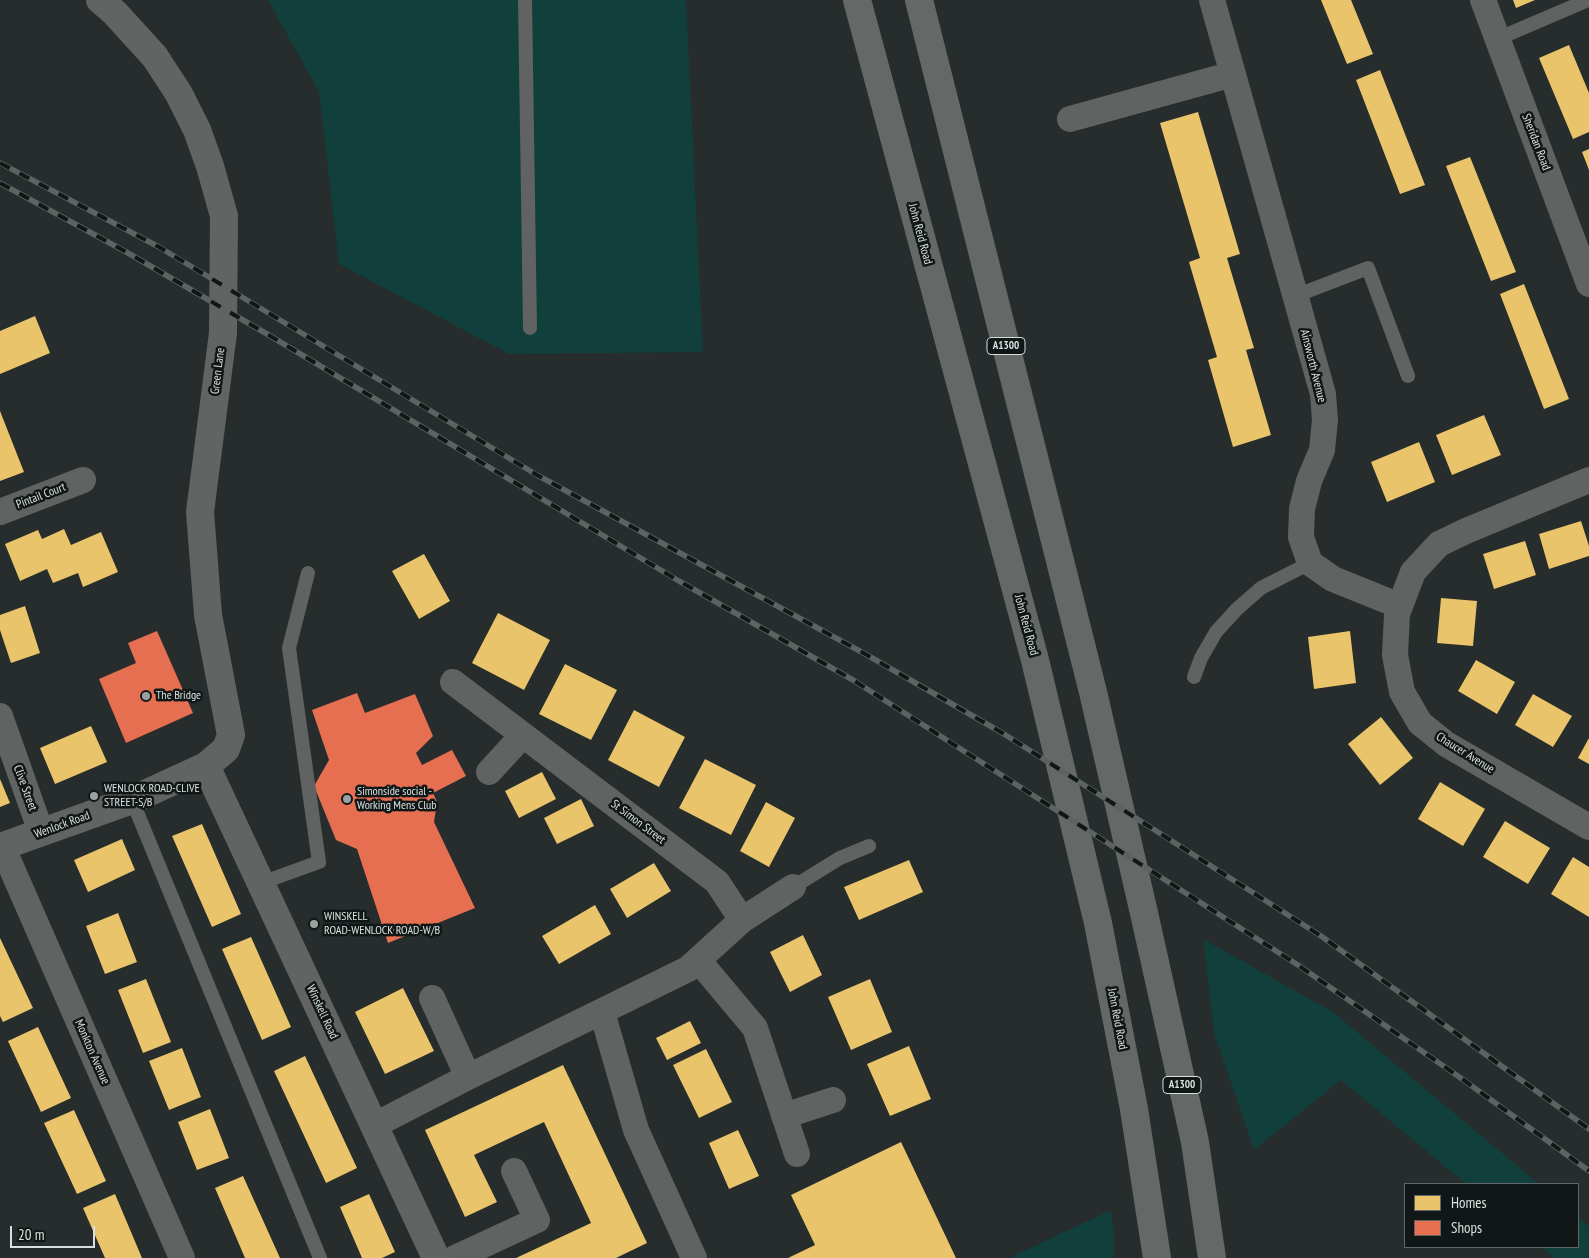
<!DOCTYPE html>
<style>
body{margin:0}
#map{position:relative;width:1589px;height:1258px;overflow:hidden;background:#262d2c;font-family:"PT Sans Narrow",sans-serif}
canvas{display:block}
.legend{position:absolute;left:1404px;top:1183px;width:175px;height:65px;box-sizing:border-box;background:#111716;border:1px solid #616766;margin:0;padding:6px 9px;list-style:none;font-size:15px;color:#d8e0df}
.legend li{display:flex;align-items:center;gap:10px;height:25px}
.legend b{width:25px;border:1px solid #616766}
.scale{position:absolute;left:10px;top:1226px;width:85px;height:22px;box-sizing:border-box;border:2px solid #d8e0df;border-top:0;padding-left:6px;font-size:15px;line-height:18px;white-space:nowrap;color:#d8e0df;-webkit-text-stroke:4px #111716;paint-order:stroke}
</style>
<div id="map">
<canvas width="1589" height="1258"></canvas>
<ul class="legend">
<li><b style="height:14px;background:#e9c46a"></b>Homes</li>
<li><b style="height:14px;background:#e76f51"></b>Shops</li>
</ul>
<div class="scale">20 m</div>
</div>
<script>
const g = document.querySelector('canvas').getContext('2d');
g.lineJoin = 'round';
function fill(path, color) {
  g.fillStyle = color;
  g.fill(path, 'evenodd');
}
function shape(rows) {
  const path = new Path2D();
  for (const r of rows) {
    path.moveTo(r[0], r[1]);
    for (let i = 2; i < r.length; i += 2) path.lineTo(r[i], r[i + 1]);
  }
  return path;
}
function stroke(path, color, width, dash) {
  g.strokeStyle = color;
  g.lineWidth = width;
  g.lineCap = dash ? 'butt' : 'round';
  g.setLineDash(dash || []);
  g.stroke(path);
}
function label(font, color, halo, rows, align = 'center') {
  g.font = font + ' "PT Sans Narrow",sans-serif';
  g.lineWidth = 5;
  g.setLineDash([]);
  g.textBaseline = 'middle';
  g.strokeStyle = halo;
  g.fillStyle = color;
  for (const [text, x, y, turn = 0] of rows) {
    g.save();
    g.translate(x, y);
    g.rotate((+turn || 0) * Math.PI / 180);
    g.textAlign = isNaN(turn) ? turn : align;
    if (halo) g.strokeText(text, 0, 0);
    g.fillText(text, 0, 0);
    g.restore();
  }
}
const green = shape([
 [268,0,686,0,703,352,509,354,339,264,319,92],
 [1203,939,1333,1012,1539,1184,1466,1184,1341,1080,1254,1150,1214,1033],
 [1111,1210,1114,1232,1114,1258,1009,1258],
 [1578,1217,1589,1227,1589,1258,1555,1258,1541,1247,1578,1247]
]);
const homes = shape([
 [1321,0,1351,0,1373,54,1347,64],
 [1513,0,1535,0,1516,8],
 [1569,45,1589,93,1589,132,1573,139,1539,58],
 [1380,70,1425,185,1400,194,1356,80],
 [1198,112,1240,254,1227,258,1254,348,1246,350,1271,435,1233,447,1208,360,1217,357,1189,262,1200,258,1160,123],
 [1589,149,1589,170,1582,152],
 [1470,157,1516,272,1491,281,1446,166],
 [1524,284,1569,399,1544,409,1500,294],
 [35,316,50,353,0,374,0,331],
 [0,411,24,472,0,481],
 [1484,415,1501,455,1452,475,1436,435],
 [1419,442,1435,482,1387,502,1371,462],
 [1581,521,1589,546,1589,556,1549,569,1539,534],
 [64,529,71,545,101,532,118,572,83,587,78,573,53,583,47,569,20,581,5,544,38,530,42,539],
 [1525,541,1536,575,1494,589,1483,554],
 [424,554,450,601,419,619,392,571],
 [1441,598,1477,601,1473,646,1437,643],
 [25,606,40,653,11,663,0,630,0,615],
 [498,613,550,640,524,690,472,663],
 [1350,631,1356,683,1314,689,1308,637],
 [1476,660,1515,682,1497,714,1458,691],
 [565,664,617,690,591,740,539,714],
 [1533,694,1572,716,1553,747,1515,725],
 [634,710,685,737,659,787,608,760],
 [1381,717,1413,758,1380,785,1348,744],
 [91,726,107,762,55,784,40,748],
 [1589,738,1589,764,1578,758],
 [705,759,756,785,731,835,679,808],
 [542,772,556,799,519,818,505,791],
 [0,779,10,803,0,807],
 [1440,782,1485,809,1463,846,1418,819],
 [581,799,594,826,557,844,544,818],
 [766,802,795,818,769,867,740,851],
 [1505,821,1550,848,1528,884,1483,857],
 [202,824,241,914,212,927,172,836],
 [122,839,135,870,88,892,74,860],
 [1573,857,1589,867,1589,917,1551,894],
 [909,860,923,892,859,920,844,887],
 [654,863,671,891,627,918,610,889],
 [595,905,611,934,559,964,542,936],
 [118,913,137,962,105,974,86,926],
 [803,935,822,975,790,992,770,952],
 [251,937,291,1027,262,1040,222,949],
 [0,938,33,1008,3,1022,0,1016],
 [146,979,171,1042,143,1053,118,990],
 [870,979,892,1032,851,1050,828,997],
 [403,988,434,1051,385,1074,355,1012],
 [690,1021,701,1043,667,1060,656,1038],
 [38,1027,71,1098,41,1112,8,1041],
 [909,1046,931,1099,890,1116,867,1064],
 [182,1048,201,1097,169,1110,149,1061],
 [706,1049,732,1102,699,1118,673,1065],
 [305,1056,357,1168,326,1183,274,1071],
 [563,1065,647,1243,616,1258,516,1258,591,1223,544,1122,474,1155,497,1202,465,1217,425,1130],
 [210,1109,229,1158,197,1170,178,1122],
 [74,1110,106,1181,77,1194,44,1123],
 [738,1130,759,1176,729,1189,709,1143],
 [901,1142,956,1258,788,1258,815,1245,791,1195],
 [243,1176,280,1258,245,1258,215,1188],
 [115,1194,142,1258,105,1258,83,1208],
 [369,1194,395,1252,382,1258,362,1258,340,1207]
]);
const shops = shape([
 [157,631,193,713,126,743,99,679,136,663,128,643],
 [357,693,365,713,415,694,433,736,416,753,422,765,452,750,466,776,433,793,437,802,434,822,475,908,388,943,357,849,336,840,314,786,329,760,312,710]
]);
const lane = shape([
 [525,0,530,328],
 [1497,39,1588,0],
 [1295,296,1368,268,1408,376],
 [1194,677,1201,658,1216,632,1237,609,1261,588,1310,563],
 [132,800,320,1258],
 [261,883,319,862,289,648,308,573],
 [793,887,840,858,869,846]
]);
const street = shape([
 [1212,0,1323,394,1325,420,1322,450,1309,481,1302,509,1301,537,1310,563,1333,579,1400,606],
 [1483,0,1589,284],
 [1070,119,1233,74],
 [1589,480,1466,531,1439,544,1413,572,1397,614,1395,655,1402,692,1420,723,1446,744,1589,827],
 [0,512,83,480],
 [453,682,717,882,742,920],
 [0,716,41,832],
 [489,772,523,735],
 [2,846,182,1258],
 [698,960,755,1028,797,1154],
 [432,998,468,1077],
 [602,1012,636,1130,694,1258],
 [784,1116,833,1100],
 [375,1125,468,1077,688,969,742,920,793,887],
 [455,1258,537,1220,514,1171]
]);
const secondary = shape([
 [206,766,436,1258],
 [0,847,132,800,206,766,226,749,231,735,208,615,200,512,223,333,224,216,210,166,197,130,179,94,155,57,115,13,100,0]
]);
const highway = shape([
 [857,0,1035,660,1098,923,1134,1109,1157,1258],
 [919,0,1093,692,1144,913,1195,1142,1212,1258]
]);
const rail = shape([
 [0,163,159,247,537,475,867,655,1004,734,1321,936,1589,1129],
 [0,183,128,253,267,334,679,581,853,680,1298,965,1465,1081,1589,1171]
]);
const markers = [
 [146,696,5,"#9aa1a0"],
 [94,796,5,"#9aa1a0"],
 [347,799,5,"#9aa1a0"],
 [314,924,5,"#9aa1a0"]
];
const shields = [
 [1006,346,38],
 [1182,1085,38]
];
const shieldNames = [
 ["A1300",1006,346],
 ["A1300",1182,1085]
];
const streetNames = [
 ["Sheridan Road",1536,142,69],
 ["John Reid Road",920,234,75],
 ["Ainsworth Avenue",1313,366,76],
 ["Green Lane",218,371,-83],
 ["Pintail Court",41,496,-21],
 ["John Reid Road",1026,625,75],
 ["Chaucer Avenue",1465,753,32],
 ["Clive Street",25,788,70],
 ["St Simon Street",638,822,37],
 ["Wenlock Road",62,825,-20],
 ["Winskell Road",322,1012,65],
 ["John Reid Road",1117,1019,79],
 ["Monkton Avenue",92,1052,66]
];
const poiNames = [
 ["The Bridge",156,696],
 ["WENLOCK ROAD-CLIVE",104,789],
 ["STREET-S/B",104,803],
 ["Simonside social -",357,792],
 ["Working Mens Club",357,806],
 ["WINSKELL",324,917],
 ["ROAD-WENLOCK ROAD-W/B",324,931]
];
fill(green, '#113f3c');
fill(homes, '#e9c46a');
fill(shops, '#e76f51');
stroke(lane, '#606362', 14);
stroke(street, '#606362', 26);
stroke(secondary, '#626464', 28);
stroke(highway, '#646968', 28);
stroke(rail, '#5d6362', 5.5);
stroke(rail, '#111716', 4, [11]);
for (const [x, y, r, color] of markers) {
  const dot = new Path2D();
  dot.arc(x, y, r, 0, 2 * Math.PI);
  g.fillStyle = color;
  g.fill(dot);
  stroke(dot, '#111716', 2);
}
for (const [x, y, w] of shields) {
  const box = new Path2D();
  box.roundRect(x - w / 2, y - 8.5, w, 17, 4);
  g.fillStyle = '#111716';
  g.fill(box);
  stroke(box, '#d8e0df', 1);
}
label('bold 11px', '#d8e0df', null, shieldNames);
label('12px', '#d8e0df', '#111716', streetNames);
label('12px', '#d8e0df', '#111716', poiNames, 'left');
</script>
